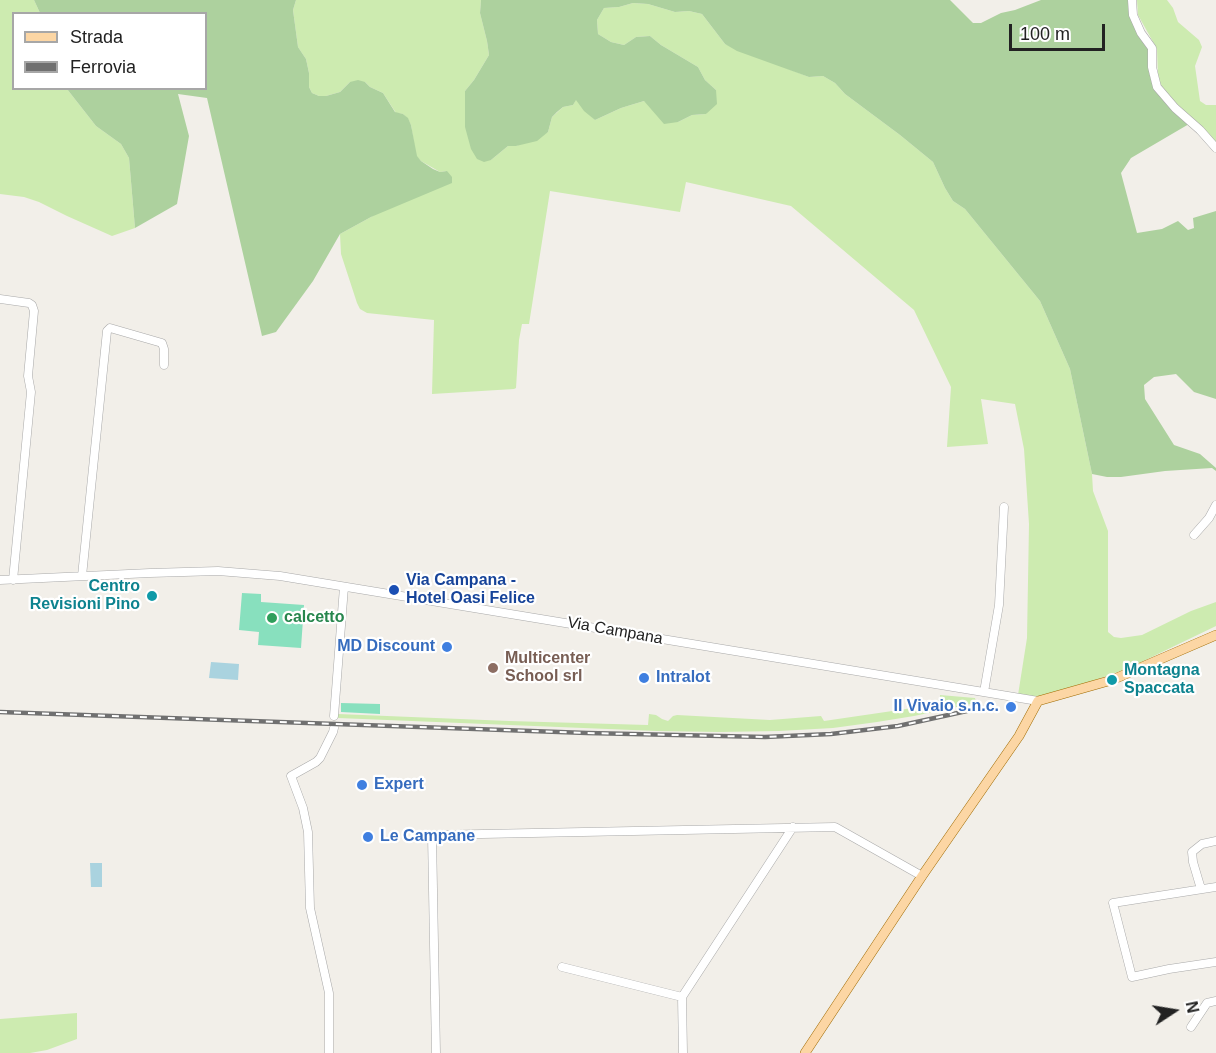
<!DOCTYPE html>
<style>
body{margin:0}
#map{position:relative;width:1216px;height:1053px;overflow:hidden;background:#f2efe9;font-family:Helvetica,sans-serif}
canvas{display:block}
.legend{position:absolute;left:12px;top:12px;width:195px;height:78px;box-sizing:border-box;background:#fff;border:2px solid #a7a7a7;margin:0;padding:8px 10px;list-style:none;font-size:18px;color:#222}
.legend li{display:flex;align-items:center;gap:12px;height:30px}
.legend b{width:30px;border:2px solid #a7a7a7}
.north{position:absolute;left:1144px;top:981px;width:60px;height:60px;-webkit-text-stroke:4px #fff;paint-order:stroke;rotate:78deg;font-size:16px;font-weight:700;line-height:24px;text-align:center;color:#222}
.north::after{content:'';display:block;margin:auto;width:21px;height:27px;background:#222;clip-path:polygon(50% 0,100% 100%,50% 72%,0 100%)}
.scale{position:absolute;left:1009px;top:24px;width:96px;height:27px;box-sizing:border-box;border:3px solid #222;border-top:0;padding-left:8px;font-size:18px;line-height:21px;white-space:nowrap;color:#222;-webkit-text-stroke:4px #fff;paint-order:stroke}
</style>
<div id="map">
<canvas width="1216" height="1053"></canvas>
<ul class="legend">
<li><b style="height:8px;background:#fcd6a4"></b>Strada</li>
<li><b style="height:8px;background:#707070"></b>Ferrovia</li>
</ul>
<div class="north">N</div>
<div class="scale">100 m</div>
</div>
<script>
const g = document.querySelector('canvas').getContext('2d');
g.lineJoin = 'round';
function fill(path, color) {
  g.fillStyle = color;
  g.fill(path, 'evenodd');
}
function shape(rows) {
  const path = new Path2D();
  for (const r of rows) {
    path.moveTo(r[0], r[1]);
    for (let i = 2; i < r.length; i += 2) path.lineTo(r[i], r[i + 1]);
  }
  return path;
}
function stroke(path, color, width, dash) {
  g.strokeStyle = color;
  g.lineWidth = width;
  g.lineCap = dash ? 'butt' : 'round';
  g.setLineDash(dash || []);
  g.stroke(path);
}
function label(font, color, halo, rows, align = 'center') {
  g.font = font + ' Helvetica,sans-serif';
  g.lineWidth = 4.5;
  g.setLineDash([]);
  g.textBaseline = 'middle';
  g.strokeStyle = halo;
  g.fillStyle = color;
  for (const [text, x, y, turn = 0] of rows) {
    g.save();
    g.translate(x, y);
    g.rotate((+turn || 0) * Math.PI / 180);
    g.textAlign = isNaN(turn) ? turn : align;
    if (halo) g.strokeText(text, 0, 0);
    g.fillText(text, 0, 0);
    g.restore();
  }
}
const grass = shape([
 [0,0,34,0,40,13,14,14,14,88,67,89,96,126,121,144,129,158,135,228,112,236,67,216,39,202,24,197,0,194],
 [296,0,481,0,480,13,487,41,489,55,474,80,465,91,491,160,508,146,516,146,548,132,552,117,563,107,573,105,576,99,595,120,621,108,644,101,678,122,692,115,706,114,716,90,705,80,698,67,661,45,650,36,636,37,624,45,611,42,598,34,597,20,604,8,619,7,633,3,648,4,675,12,689,11,702,14,725,44,809,77,823,76,835,83,845,94,900,135,933,162,945,188,953,201,965,209,1040,301,1070,369,1092,474,1093,491,1108,531,1108,632,1114,637,1121,638,1142,635,1191,611,1216,602,1216,626,1131,667,1066,691,1038,698,1018,695,1027,638,1029,524,1024,449,1015,404,981,399,988,444,947,447,951,387,914,310,791,206,686,182,680,212,550,191,529,324,522,324,519,340,516,388,514,389,432,394,434,320,367,313,360,309,357,303,341,254,340,234,371,217,447,171,440,172,421,161,416,156,411,125,408,119,403,114,396,113,383,93,370,87,365,82,350,82,340,92,326,96,319,96,312,93,309,87,309,73,306,59,298,47,293,10],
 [1137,0,1167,0,1173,8,1178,22,1199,40,1202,47,1195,66,1200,101,1206,105,1216,105,1216,142,1174,101,1160,84,1158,77,1157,49,1138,15],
 [940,695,975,698,976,703,914,716,877,722,833,728,779,731,719,732,657,731,338,718,338,714,509,721,648,725,649,714,656,715,662,719,668,721,673,716,677,715,770,720,821,716,824,721,906,709,937,701,940,699],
 [77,1013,77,1039,47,1050,30,1053,0,1053,0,1019]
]);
const forest = shape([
 [34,0,296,0,293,10,298,47,306,59,309,73,309,87,312,93,319,96,326,96,340,92,350,82,358,80,365,82,370,87,383,93,395,112,403,114,408,118,411,125,417,156,421,161,433,169,440,172,447,171,452,177,452,183,371,217,340,234,313,281,276,332,262,336,207,98,178,94,189,136,177,204,135,228,129,158,121,144,96,126,67,89,206,88,206,14,40,13],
 [481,0,950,0,973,23,981,23,1001,13,1015,10,1041,0,1130,0,1149,48,1149,72,1153,86,1172,109,1189,124,1131,158,1121,173,1137,233,1162,229,1178,221,1188,230,1194,228,1193,218,1216,211,1216,399,1194,392,1176,374,1154,377,1144,385,1145,399,1174,445,1200,454,1216,468,1216,471,1212,468,1165,471,1121,477,1107,477,1092,474,1070,369,1040,301,965,209,953,201,945,188,933,162,900,135,845,94,835,83,823,76,809,77,737,51,725,44,702,14,689,11,675,12,648,4,633,3,619,7,604,8,597,20,598,34,611,42,624,45,636,37,650,36,661,45,698,67,705,80,716,90,717,104,706,114,692,115,678,122,664,124,644,101,621,108,595,120,584,111,576,100,573,105,563,107,557,112,552,117,548,132,537,141,516,146,508,146,491,160,484,162,477,159,471,149,465,127,465,91,474,80,489,55,487,41,480,13]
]);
const pitch = shape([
 [242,593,261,594,261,602,304,605,301,648,258,645,259,632,239,630],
 [341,703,380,704,380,714,341,712]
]);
const water = shape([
 [211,662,239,664,238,680,209,678],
 [90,863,102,863,102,887,91,887]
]);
const minor = shape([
 [1132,0,1133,15,1141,33,1152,48,1152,67,1157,87,1175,108,1200,130,1216,148],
 [0,299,29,303,32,305,34,311,28,376,31,392,13,580],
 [1194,535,1209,518,1216,505],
 [82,576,107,331,110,328,162,343,164,349,164,365],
 [0,580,150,573,218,571,280,576,1038,701],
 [984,692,999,605,1004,507],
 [334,716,344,587],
 [1216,887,1113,903,1132,977,1169,969,1216,962],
 [1201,889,1193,862,1192,852,1202,844,1216,841],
 [562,967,682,997,683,1053],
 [682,997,793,827],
 [1191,1027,1207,1003,1216,1001],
 [329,1053,329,993,310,908,308,832,303,808,291,776,316,762,320,758,333,732,334,728],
 [436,1053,432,835,835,827,922,876]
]);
const major = shape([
 [805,1053,922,876,1019,736,1038,701,1112,680,1216,635]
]);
const rail = shape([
 [0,712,587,733,765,737,831,734,898,726,976,709]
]);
const markers = [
 [394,590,6,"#1a4fb4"],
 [152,596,6,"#0f9aa8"],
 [272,618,6,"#2e9e5b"],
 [447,647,6,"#3f7fe0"],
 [493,668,6,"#8d6e63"],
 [644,678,6,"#3f7fe0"],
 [1112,680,6,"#0f9aa8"],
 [1011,707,6,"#3f7fe0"],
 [362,785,6,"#3f7fe0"],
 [368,837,6,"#3f7fe0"]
];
const transitNames = [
 ["Via Campana -",406,581],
 ["Hotel Oasi Felice",406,599]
];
const cultureNames = [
 ["Centro",140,587],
 ["Revisioni Pino",140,605],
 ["Montagna",1124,671,"left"],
 ["Spaccata",1124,689,"left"]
];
const leisureNames = [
 ["calcetto",284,618]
];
const streetNames = [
 ["Via Campana",615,631,10]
];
const shopNames = [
 ["MD Discount",435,647,"right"],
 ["Intralot",656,678],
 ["Il Vivaio s.n.c.",999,707,"right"],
 ["Expert",374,785],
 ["Le Campane",380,837]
];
const educationNames = [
 ["Multicenter",505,659],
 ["School srl",505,677]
];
fill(grass, '#cdebb0');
fill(forest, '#add19e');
fill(pitch, '#88e0be');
fill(water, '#aad3df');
stroke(minor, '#a9a9a9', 9);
stroke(major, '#a06b00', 10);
stroke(minor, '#fff', 8);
stroke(major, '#fcd6a4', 9);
stroke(rail, '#707070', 4.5);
stroke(rail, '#fff', 2, [7]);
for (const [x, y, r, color] of markers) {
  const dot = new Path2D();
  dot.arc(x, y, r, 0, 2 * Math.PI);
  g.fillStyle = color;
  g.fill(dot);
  stroke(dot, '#fff', 2);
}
label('bold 16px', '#164399', '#fff', transitNames, 'left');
label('bold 16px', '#0d838f', '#fff', cultureNames, 'right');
label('bold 16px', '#27864d', '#fff', leisureNames, 'left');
label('16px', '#222', '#fff', streetNames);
label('bold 16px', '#366cbe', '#fff', shopNames, 'left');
label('bold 16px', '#785e54', '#fff', educationNames, 'left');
</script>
